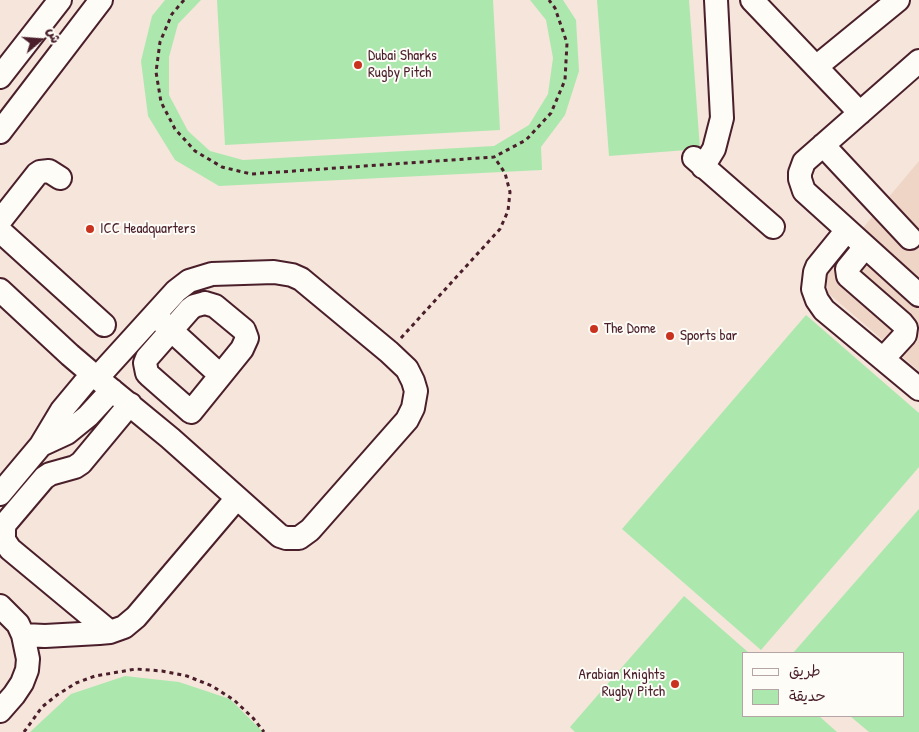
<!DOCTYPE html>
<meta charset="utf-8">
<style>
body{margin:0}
#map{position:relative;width:919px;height:732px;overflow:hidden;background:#f5e5da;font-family:"Patrick Hand","Playpen Sans Arabic",sans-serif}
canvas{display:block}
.legend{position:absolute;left:742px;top:652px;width:162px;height:65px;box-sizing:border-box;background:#fdfcf7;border:1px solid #b5a4a5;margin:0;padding:6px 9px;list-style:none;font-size:15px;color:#4a1f2b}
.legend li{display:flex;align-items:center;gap:10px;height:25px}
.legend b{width:25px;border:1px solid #b5a4a5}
.north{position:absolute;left:15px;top:15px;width:50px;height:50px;-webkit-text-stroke:4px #fdfcf7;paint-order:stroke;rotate:72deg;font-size:14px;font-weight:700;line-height:20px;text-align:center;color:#4a1f2b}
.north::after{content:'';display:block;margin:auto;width:18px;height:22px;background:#4a1f2b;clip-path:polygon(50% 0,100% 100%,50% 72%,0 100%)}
</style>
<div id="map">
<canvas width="919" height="732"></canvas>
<ul class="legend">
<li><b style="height:6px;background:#fdfcf7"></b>طريق</li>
<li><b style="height:14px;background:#ace8ae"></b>حديقة</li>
</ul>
<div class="north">ش</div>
</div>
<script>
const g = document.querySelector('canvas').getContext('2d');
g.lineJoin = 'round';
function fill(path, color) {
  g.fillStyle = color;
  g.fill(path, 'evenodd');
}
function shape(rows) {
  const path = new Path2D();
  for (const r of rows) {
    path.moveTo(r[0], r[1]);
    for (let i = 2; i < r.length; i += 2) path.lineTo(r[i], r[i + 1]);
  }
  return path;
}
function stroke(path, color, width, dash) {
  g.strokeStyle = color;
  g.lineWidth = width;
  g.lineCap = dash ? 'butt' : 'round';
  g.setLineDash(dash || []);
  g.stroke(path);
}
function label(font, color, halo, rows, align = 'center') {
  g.font = font + ' "Patrick Hand",sans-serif';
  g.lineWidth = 4;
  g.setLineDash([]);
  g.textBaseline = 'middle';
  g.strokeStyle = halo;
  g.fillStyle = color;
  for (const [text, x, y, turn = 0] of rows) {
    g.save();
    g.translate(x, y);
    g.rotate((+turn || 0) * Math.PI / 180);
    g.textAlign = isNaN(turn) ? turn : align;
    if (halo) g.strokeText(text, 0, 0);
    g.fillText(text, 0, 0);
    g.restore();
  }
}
const built = shape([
 [919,161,919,371,828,293,826,272]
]);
const green = shape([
 [165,0,201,0,178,24,169,57,169,95,188,131,210,151,243,160,494,146,529,125,548,94,553,58,546,20,530,0,563,0,576,20,579,71,565,115,541,147,542,170,219,186,175,160,148,116,141,61,152,16],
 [217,0,493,0,500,130,225,145],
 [597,0,689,0,700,149,609,156],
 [806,315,919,413,919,467,761,650,622,529],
 [919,509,919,732,869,732,850,716,903,716,903,653,793,653],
 [684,596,749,653,743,653,743,716,819,716,837,732,575,732,570,727],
 [125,676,179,682,230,699,263,732,30,732,71,694]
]);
const path = shape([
 [184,0,172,14,160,42,156,72,161,102,175,129,195,151,222,167,251,174,494,157,526,140,551,113,565,80,567,43,555,8,549,0],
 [401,338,500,229,508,211,510,192,505,173,494,157],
 [24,732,42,707,57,695,76,683,95,676,136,669,162,671,187,676,212,686,234,700,253,718,264,732]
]);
const minor = shape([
 [752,0,860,113],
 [919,61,804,162,800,173,800,179,804,191,919,295],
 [816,67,898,0],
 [0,77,60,0],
 [0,132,101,0],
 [823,145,910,238],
 [694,158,773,227],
 [703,167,714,149,722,118,716,0],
 [0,221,37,174,40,172,49,171,60,178],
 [847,230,817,267,815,272,813,289,817,300,824,310,919,389],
 [0,231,104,325],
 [865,247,847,269,848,276,902,323,906,328,905,335,883,359],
 [0,290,70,355,97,378,170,438,280,536,286,538,299,538,310,530,407,420,413,408,416,391,413,381,407,369,389,352,301,279,292,275,274,272,212,274,189,281,176,291,97,378],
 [205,303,215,306,244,330,247,338,242,349,191,412,150,376,147,373,145,363,147,358,190,309,194,306,205,303],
 [160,320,220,375],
 [41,445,67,433,88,416,112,390],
 [0,494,41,445,62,410,92,374],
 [0,606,18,624,23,635,28,659,27,670,22,683,14,695,0,711],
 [110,632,10,549,4,540,4,529,5,524,44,478,50,474,75,467,81,463,130,404],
 [23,635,45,636,99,633,110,632,124,627,136,617,237,498]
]);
const markers = [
 [358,65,5,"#c8321e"],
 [90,229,5,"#c8321e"],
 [594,329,5,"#c8321e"],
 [670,336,5,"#c8321e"],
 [675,684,5,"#c8321e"]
];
const poiNames = [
 ["Dubai Sharks",368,56],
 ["Rugby Pitch",368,73],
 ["ICC Headquarters",100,229],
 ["The Dome",604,329],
 ["Sports bar",680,336],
 ["Arabian Knights",665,675,"right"],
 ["Rugby Pitch",665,692,"right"]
];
fill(built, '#efd5c5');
fill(green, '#ace8ae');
stroke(minor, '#4a1f2b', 26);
stroke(path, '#4a1f2b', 3, [4, 4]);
stroke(minor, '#fdfcf7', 22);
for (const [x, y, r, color] of markers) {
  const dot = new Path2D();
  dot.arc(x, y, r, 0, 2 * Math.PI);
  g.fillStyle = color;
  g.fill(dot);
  stroke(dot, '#fdfcf7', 2);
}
label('15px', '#4a1f2b', '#fdfcf7', poiNames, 'left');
</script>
